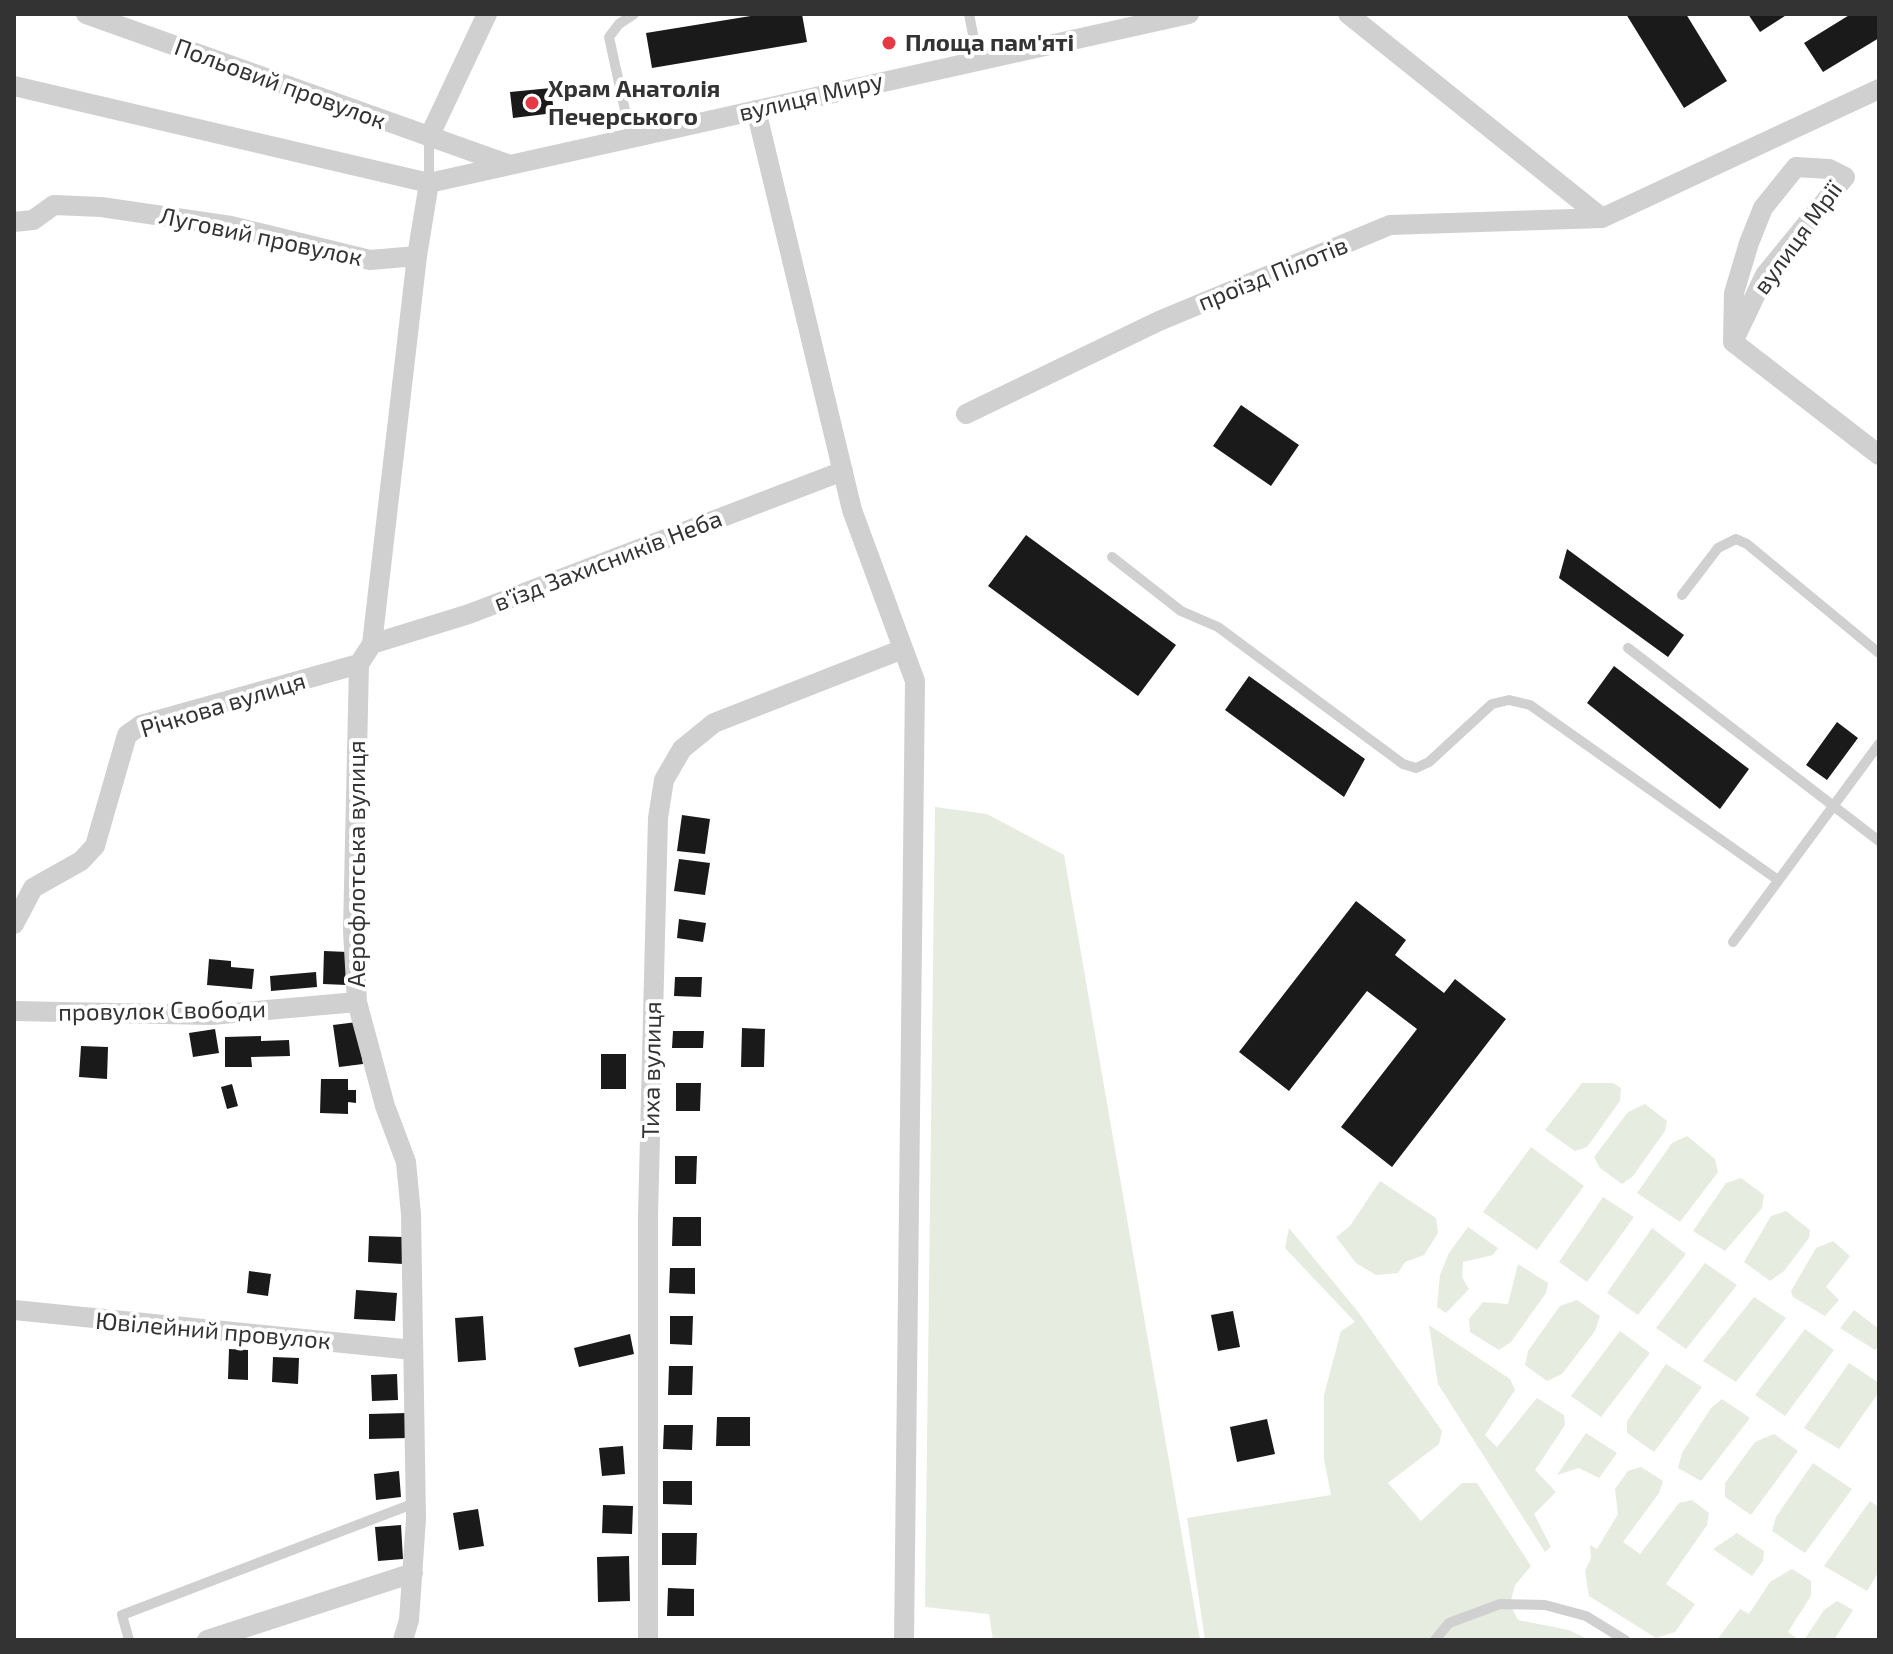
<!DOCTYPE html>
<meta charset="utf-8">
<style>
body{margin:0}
#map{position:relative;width:1893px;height:1654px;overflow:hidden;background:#fff;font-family:"Exo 2",sans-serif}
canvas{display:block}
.frame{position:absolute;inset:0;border:16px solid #333;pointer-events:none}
</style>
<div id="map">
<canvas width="1893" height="1654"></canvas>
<div class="frame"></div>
</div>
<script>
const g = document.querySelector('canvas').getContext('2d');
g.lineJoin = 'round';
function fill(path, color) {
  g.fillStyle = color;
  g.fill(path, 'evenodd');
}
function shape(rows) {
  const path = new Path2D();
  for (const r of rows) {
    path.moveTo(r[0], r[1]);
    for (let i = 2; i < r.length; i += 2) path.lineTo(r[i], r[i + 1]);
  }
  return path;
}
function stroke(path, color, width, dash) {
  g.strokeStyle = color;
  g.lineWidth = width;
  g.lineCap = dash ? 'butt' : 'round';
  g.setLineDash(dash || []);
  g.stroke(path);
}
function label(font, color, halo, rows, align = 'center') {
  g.font = font + ' "Exo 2",sans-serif';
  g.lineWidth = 8;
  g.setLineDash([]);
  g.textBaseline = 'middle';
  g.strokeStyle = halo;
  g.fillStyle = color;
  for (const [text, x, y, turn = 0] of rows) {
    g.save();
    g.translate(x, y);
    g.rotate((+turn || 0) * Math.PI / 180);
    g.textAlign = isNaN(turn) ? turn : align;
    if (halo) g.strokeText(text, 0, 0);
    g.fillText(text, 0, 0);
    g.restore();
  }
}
const green = shape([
 [935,807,987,814,1064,855,1200,1640,993,1640,989,1614,925,1607],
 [1582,1083,1613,1083,1621,1088,1620,1101,1587,1147,1575,1151,1545,1130],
 [1645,1104,1667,1121,1665,1131,1633,1176,1622,1184,1600,1168,1594,1157,1628,1112],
 [1687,1136,1715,1159,1718,1172,1680,1222,1637,1193,1672,1143],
 [1531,1147,1584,1186,1537,1250,1483,1212],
 [1741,1178,1764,1195,1762,1208,1725,1251,1693,1231,1726,1183],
 [1380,1181,1436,1218,1438,1233,1424,1255,1405,1262,1398,1273,1376,1275,1356,1263,1336,1237,1350,1226],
 [1603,1197,1634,1217,1587,1282,1559,1262],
 [1786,1211,1810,1230,1809,1238,1784,1271,1770,1281,1744,1262,1771,1216],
 [1468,1227,1498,1248,1493,1255,1463,1262,1462,1277,1469,1289,1446,1313,1437,1307,1440,1275,1449,1253],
 [1289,1228,1359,1313,1442,1431,1439,1444,1388,1483,1421,1521,1462,1483,1477,1483,1531,1566,1515,1585,1510,1604,1518,1620,1569,1630,1589,1640,1205,1640,1187,1518,1331,1495,1324,1459,1324,1395,1341,1331,1355,1322,1285,1248],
 [1652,1228,1686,1254,1638,1315,1607,1293],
 [1833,1241,1850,1256,1826,1287,1839,1300,1825,1316,1793,1297,1791,1291,1816,1248],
 [1705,1263,1737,1285,1686,1349,1656,1328],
 [1518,1264,1548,1283,1546,1293,1511,1342,1499,1350,1470,1332,1469,1319,1483,1302,1508,1304],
 [1754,1297,1786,1318,1736,1382,1703,1361],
 [1577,1300,1600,1316,1595,1331,1562,1374,1547,1381,1525,1365,1528,1351,1560,1306],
 [1854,1310,1879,1329,1879,1346,1875,1350,1840,1328],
 [1429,1325,1510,1379,1515,1390,1485,1435,1497,1447,1537,1398,1564,1415,1565,1425,1535,1470,1556,1492,1534,1514,1551,1547,1545,1552,1438,1384],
 [1805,1329,1834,1350,1785,1416,1755,1395],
 [1620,1331,1650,1353,1601,1417,1571,1396],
 [1849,1363,1879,1383,1879,1392,1839,1449,1804,1428],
 [1666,1364,1702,1387,1654,1452,1627,1433,1627,1421],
 [1722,1399,1750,1418,1701,1481,1678,1468,1682,1453,1711,1408],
 [1586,1433,1617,1453,1599,1478,1579,1468,1557,1475],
 [1774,1434,1798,1451,1751,1515,1725,1497,1725,1483,1755,1442],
 [1813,1463,1852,1489,1805,1553,1772,1531,1776,1517],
 [1641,1467,1663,1481,1659,1493,1623,1542,1640,1554,1679,1503,1692,1500,1709,1513,1707,1525,1666,1584,1695,1604,1675,1632,1656,1638,1589,1596,1585,1571,1591,1558,1590,1545,1597,1549,1618,1514,1615,1489,1628,1471],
 [1870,1501,1879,1507,1879,1571,1867,1591,1824,1566],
 [1737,1533,1764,1551,1763,1561,1752,1576,1713,1549],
 [1792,1569,1811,1581,1811,1596,1788,1632,1799,1640,1717,1640,1740,1609,1749,1614,1770,1582],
 [1837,1601,1853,1610,1834,1640,1804,1640,1824,1610]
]);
const building = shape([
 [763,14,802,14,807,42,652,68,646,33],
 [1626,14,1686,14,1727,81,1684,108],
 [1748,14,1788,14,1760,32],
 [1851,14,1879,14,1879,38,1823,72,1804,43],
 [551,88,554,113,513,118,510,92],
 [1241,405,1299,445,1271,486,1213,446],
 [1026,535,1176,645,1138,696,988,586],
 [1567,549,1684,635,1668,657,1559,578],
 [1614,666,1749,769,1720,809,1587,703],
 [1249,676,1365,759,1344,797,1225,710],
 [1837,722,1858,738,1827,780,1806,765],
 [682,815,710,819,705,854,677,851],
 [679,859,710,863,705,895,674,891],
 [1356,901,1406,940,1395,955,1444,993,1455,979,1506,1019,1392,1167,1341,1127,1417,1029,1367,991,1289,1091,1239,1052],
 [679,919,706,923,703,942,677,938],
 [324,951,348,952,347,985,323,984],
 [209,959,231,961,231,967,254,969,252,989,207,985],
 [316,972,317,987,271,991,270,976],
 [675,977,702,977,701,997,674,996],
 [357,1022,363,1064,339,1067,333,1025],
 [742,1028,765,1029,764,1067,741,1067],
 [215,1029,219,1053,193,1057,189,1033],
 [673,1031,704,1031,703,1048,672,1048],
 [261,1036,261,1041,289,1040,290,1056,251,1057,252,1067,225,1067,225,1037],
 [81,1046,108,1047,107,1079,79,1077],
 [601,1054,626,1054,626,1089,601,1089],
 [321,1079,348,1079,348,1090,356,1090,356,1103,348,1102,348,1114,320,1113],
 [676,1083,701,1083,700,1111,676,1111],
 [232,1084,238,1106,227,1109,221,1087],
 [675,1156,697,1156,696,1184,675,1184],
 [673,1217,701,1217,701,1246,672,1246],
 [369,1236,404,1237,403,1264,368,1262],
 [670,1268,695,1268,695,1294,669,1293],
 [249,1271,271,1274,268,1296,247,1293],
 [356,1290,397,1293,395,1321,354,1319],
 [1233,1311,1240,1347,1218,1351,1211,1315],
 [483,1316,486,1360,458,1362,455,1318],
 [670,1316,693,1316,692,1345,670,1344],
 [630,1334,634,1354,579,1367,574,1348],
 [229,1349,248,1350,248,1380,228,1379],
 [273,1357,299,1358,298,1384,272,1382],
 [669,1366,693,1366,692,1395,668,1395],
 [397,1374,398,1400,372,1401,371,1375],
 [407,1413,408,1438,369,1439,369,1414],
 [717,1417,750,1417,750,1446,716,1446],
 [1267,1419,1275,1454,1237,1462,1230,1427],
 [664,1425,693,1425,692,1450,663,1449],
 [623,1446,625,1474,602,1476,599,1448],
 [399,1471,401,1497,376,1500,374,1474],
 [663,1481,692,1481,692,1505,663,1504],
 [603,1505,633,1506,632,1534,602,1533],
 [478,1509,484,1546,459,1550,453,1513],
 [401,1525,403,1559,378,1561,375,1527],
 [662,1533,697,1533,696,1565,662,1565],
 [629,1556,630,1601,598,1602,597,1557],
 [668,1588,694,1589,694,1616,667,1616]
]);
const service = shape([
 [969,14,978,60],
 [631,138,609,37,619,24,634,14],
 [429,183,429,137],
 [1112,557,1181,611,1218,627,1403,764,1416,768,1429,762,1492,704,1509,700,1530,705,1778,880],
 [1682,595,1718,548,1736,539,1747,544,1879,653],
 [1628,648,1879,841],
 [1733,942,1879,744],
 [129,1640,122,1615,415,1503],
 [1435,1640,1449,1623,1500,1604,1545,1605,1586,1616,1625,1640]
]);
const minor = shape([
 [86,14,510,165,1189,14],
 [1348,14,1602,218],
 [14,86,429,183,510,165],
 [756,110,852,510,915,681,904,1640],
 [429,137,487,14],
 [1796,167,1829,169,1845,177,1765,275,1733,342,1734,293,1749,243,1763,208,1796,167],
 [14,222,33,220,54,205,101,207,231,226,370,260,417,256],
 [1733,342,1879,455],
 [966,414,1159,321,1390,225,1602,218,1879,89],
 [372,644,469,614,843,471],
 [14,924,33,888,81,861,95,846,127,735,141,725,359,664],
 [14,1011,211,1015,357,1002],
 [14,1310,413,1350],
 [207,1640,413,1573],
 [403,1640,409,1620,416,1519,411,1214,406,1162,385,1106,357,1002,353,931,359,664,372,644,417,256,429,183],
 [648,1640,648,1216,658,818,664,780,682,749,714,723,903,649]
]);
const markers = [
 [889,43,8,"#e63946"],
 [532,103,8,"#e63946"]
];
const poiNames = [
 ["Площа пам'яті",905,43],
 ["Храм Анатолія",548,89],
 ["Печерського",548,117]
];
const streetNames = [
 ["Польовий провулок",280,84,20],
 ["вулиця Миру",811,97,-13],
 ["Луговий провулок",261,237,12],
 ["вулиця Мрії",1798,238,-54],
 ["проїзд Пілотів",1273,274,-22],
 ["в'їзд Захисників Неба",608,561,-21],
 ["Річкова вулиця",223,705,-17],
 ["Аерофлотська вулиця",357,864,-90],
 ["провулок Свободи",162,1011,-1],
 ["Тиха вулиця",652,1070,-89],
 ["Ювілейний провулок",213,1331,5]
];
fill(green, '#e6ecdf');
fill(building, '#1a1a1a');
stroke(service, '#d0d0d0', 10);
stroke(minor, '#d0d0d0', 20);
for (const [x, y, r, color] of markers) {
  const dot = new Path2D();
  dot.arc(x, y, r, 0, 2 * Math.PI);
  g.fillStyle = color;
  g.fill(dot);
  stroke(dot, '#fff', 3);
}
label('bold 24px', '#333', '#fff', poiNames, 'left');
label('24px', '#333', '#fff', streetNames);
</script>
